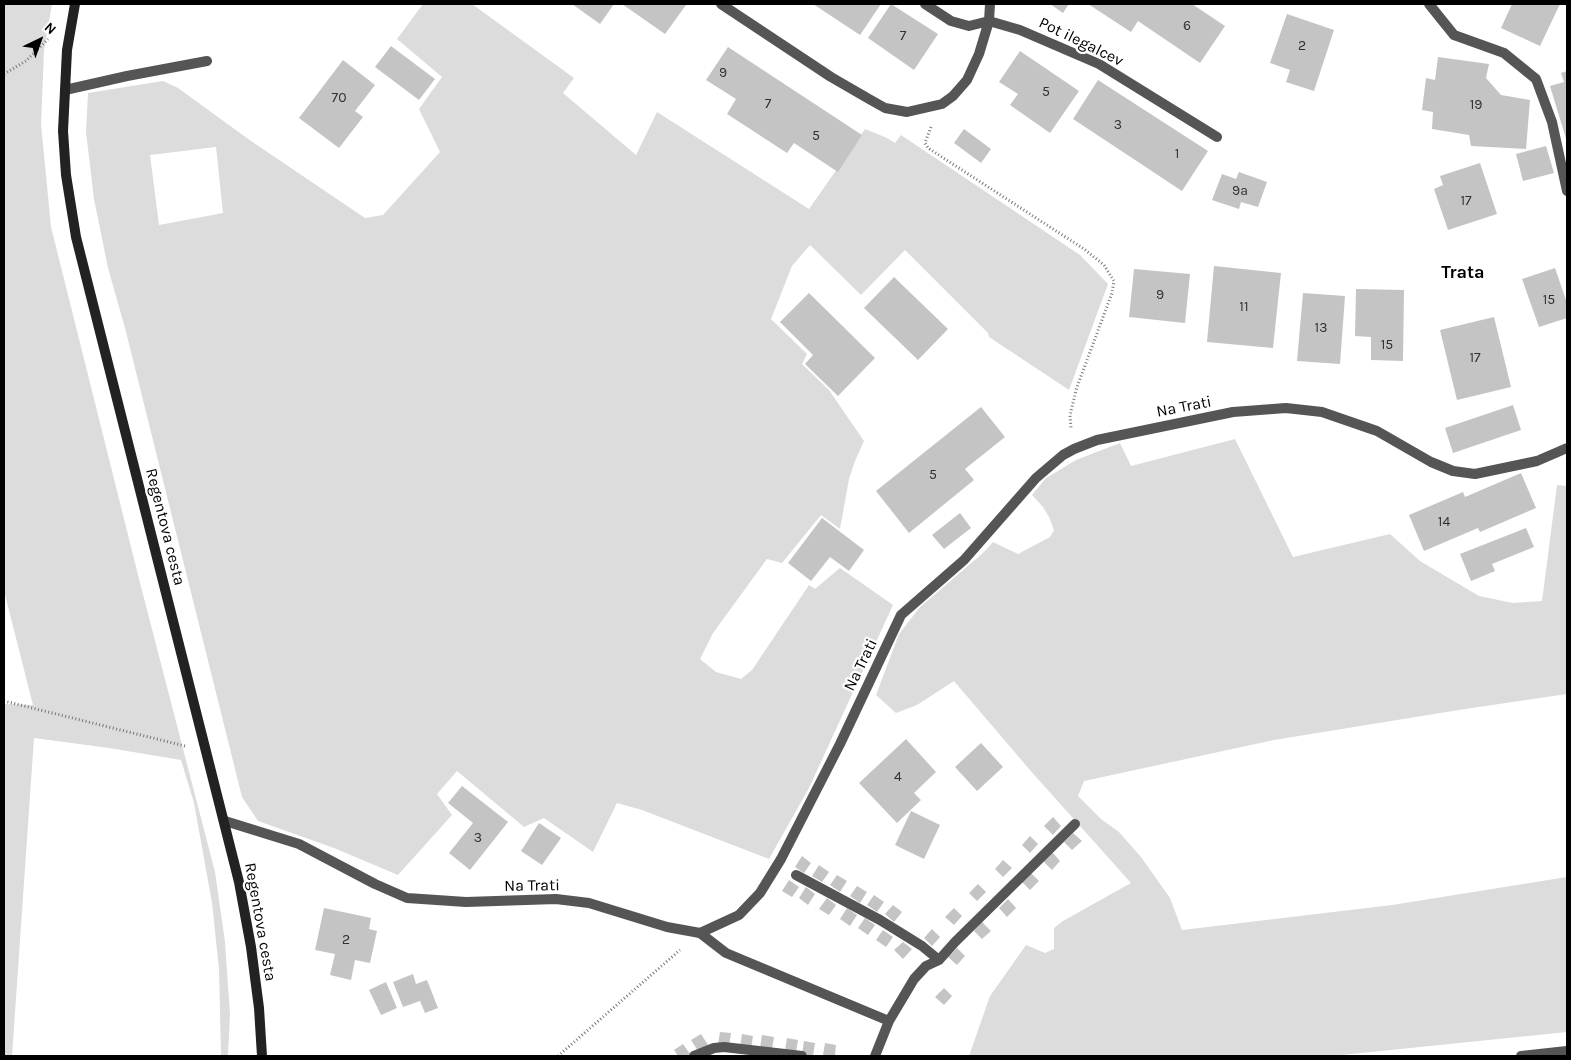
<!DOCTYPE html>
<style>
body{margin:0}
#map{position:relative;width:1571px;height:1060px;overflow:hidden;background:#fff;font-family:Karla,sans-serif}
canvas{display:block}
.frame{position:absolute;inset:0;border:5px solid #000;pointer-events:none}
.north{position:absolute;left:15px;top:15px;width:50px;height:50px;-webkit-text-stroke:4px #fff;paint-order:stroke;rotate:42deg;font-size:14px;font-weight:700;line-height:20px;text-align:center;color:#000}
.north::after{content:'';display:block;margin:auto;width:18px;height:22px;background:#000;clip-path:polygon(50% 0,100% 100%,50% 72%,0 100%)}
</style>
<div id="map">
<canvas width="1571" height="1060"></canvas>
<div class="frame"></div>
<div class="north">N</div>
</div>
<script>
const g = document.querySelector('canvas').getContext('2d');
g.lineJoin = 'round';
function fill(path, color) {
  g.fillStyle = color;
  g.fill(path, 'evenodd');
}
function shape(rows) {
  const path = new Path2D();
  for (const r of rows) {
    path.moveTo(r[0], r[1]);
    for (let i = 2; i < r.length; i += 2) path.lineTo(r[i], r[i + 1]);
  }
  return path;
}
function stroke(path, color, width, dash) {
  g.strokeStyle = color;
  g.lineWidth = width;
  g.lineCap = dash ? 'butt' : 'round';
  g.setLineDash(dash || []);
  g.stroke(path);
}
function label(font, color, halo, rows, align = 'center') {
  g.font = font + ' Karla,sans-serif';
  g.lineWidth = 4.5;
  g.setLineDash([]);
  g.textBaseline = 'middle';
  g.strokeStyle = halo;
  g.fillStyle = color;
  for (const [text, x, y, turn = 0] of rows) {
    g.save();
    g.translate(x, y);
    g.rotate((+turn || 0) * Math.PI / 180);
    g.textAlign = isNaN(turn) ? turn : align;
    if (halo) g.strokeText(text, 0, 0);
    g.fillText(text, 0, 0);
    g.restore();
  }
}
const green = shape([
 [4,4,52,4,44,51,41,124,51,227,139,579,215,872,225,942,230,1014,228,1056,221,1056,219,969,212,903,194,803,181,760,109,748,34,738,12,1056,4,1056,4,704,33,705,4,591],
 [423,4,472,4,574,78,563,93,636,155,657,112,809,209,865,129,887,138,895,143,901,135,1080,255,1108,284,1069,390,989,337,988,333,905,250,861,295,810,245,792,266,771,319,807,354,802,364,829,390,864,441,855,461,849,479,840,529,821,515,782,563,767,559,713,633,700,659,716,672,741,679,752,670,809,585,815,589,840,568,893,605,809,788,769,859,642,810,617,803,593,852,544,818,524,827,457,771,437,794,452,815,398,875,334,848,258,821,242,797,125,328,108,268,94,199,86,132,88,93,163,81,178,88,251,141,365,218,383,215,440,152,419,109,442,77,397,39],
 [216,147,223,213,159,225,150,155],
 [1235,439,1293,557,1390,534,1420,561,1479,596,1513,603,1542,601,1557,485,1567,486,1567,694,1465,709,1274,740,1084,781,1078,796,1101,819,1119,832,1141,857,1170,898,1182,930,1392,905,1567,877,1567,1032,1332,1056,969,1056,990,996,1026,945,1045,953,1054,949,1054,928,1063,921,1131,883,1029,769,954,681,917,705,896,713,876,695,899,634,920,607,983,553,993,542,1018,554,1050,537,1054,530,1049,517,1043,507,1032,495,1046,478,1076,460,1120,443,1131,466]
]);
const building = shape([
 [572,4,614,4,600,24],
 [622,4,684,4,686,5,665,34],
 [813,4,881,4,860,35],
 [891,4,938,34,914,70,868,38],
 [1050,4,1069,4,1063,13],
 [1088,4,1192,4,1225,26,1200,63,1138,21,1131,32],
 [1512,4,1560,4,1540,46,1501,28],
 [1287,14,1334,30,1314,91,1286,82,1290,70,1270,63],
 [391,46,435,79,419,100,375,67],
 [728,47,862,135,838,172,794,143,787,153,727,114,736,99,706,80],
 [1020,51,1079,91,1050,133,1010,105,1018,94,999,82],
 [1438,57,1489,64,1486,78,1501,95,1530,100,1526,149,1471,146,1469,135,1432,129,1433,112,1422,110,1426,78,1435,80],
 [343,60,375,85,355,111,363,117,339,148,299,118],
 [1567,71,1567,142,1550,86,1564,82,1561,73],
 [1098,80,1208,151,1182,191,1073,119],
 [964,129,991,149,981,163,954,143],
 [1546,146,1554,173,1523,181,1516,154],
 [1480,163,1497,214,1448,230,1434,189,1443,185,1440,176],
 [1239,172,1267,182,1258,207,1241,202,1239,209,1212,200,1222,174,1236,179],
 [1214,266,1281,273,1273,348,1207,342],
 [1555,268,1567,303,1567,318,1539,327,1522,279],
 [1134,269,1190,274,1185,323,1129,317],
 [894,277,948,329,918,360,864,308],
 [1356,289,1404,290,1403,361,1371,360,1371,337,1355,336],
 [809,293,875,358,838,396,805,364,813,355,780,322],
 [1303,293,1345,296,1340,364,1297,361],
 [1494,317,1511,387,1457,400,1440,330],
 [1513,405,1521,430,1453,453,1445,428],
 [981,407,1005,437,965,469,974,480,909,533,876,491],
 [1521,473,1536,508,1480,532,1478,528,1424,551,1409,515,1463,492,1465,497],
 [960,513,971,528,944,549,932,535],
 [822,518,864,550,849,571,830,557,811,581,788,563],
 [1526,528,1534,547,1492,564,1495,571,1471,581,1460,554],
 [906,739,936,772,914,793,921,800,897,823,859,783],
 [981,743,1003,767,977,791,955,767],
 [462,786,508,822,470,870,449,853,473,823,448,803],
 [911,811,940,825,924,859,895,845],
 [1053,817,1061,826,1053,835,1044,826],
 [539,823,561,838,542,865,521,851],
 [1073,833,1082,841,1072,850,1064,842],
 [1030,836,1038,844,1030,853,1022,845],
 [1052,852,1060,861,1052,870,1043,861],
 [802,856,811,863,804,873,795,867],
 [1003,860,1012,868,1003,877,995,869],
 [819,865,829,872,822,882,812,876],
 [1031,873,1039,881,1030,890,1022,882],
 [837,875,847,881,840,892,830,885],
 [789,880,799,887,792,897,782,891],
 [978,884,986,892,977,901,969,893],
 [857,886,867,892,860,903,850,896],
 [806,887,815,894,808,905,799,898],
 [874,895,884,902,877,912,867,905],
 [827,898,836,905,829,915,819,909],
 [1008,899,1016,908,1007,917,999,908],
 [893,905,902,912,894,922,885,914],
 [324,908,371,918,369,929,377,931,370,963,355,960,351,980,330,975,335,954,315,950],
 [847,908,857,915,850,926,840,919],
 [954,908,962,916,954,925,945,917],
 [865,918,875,925,868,935,858,928],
 [982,922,991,931,982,939,974,931],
 [932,929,940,937,932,946,924,938],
 [883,930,893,937,886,947,876,940],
 [903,942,912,949,903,959,894,950],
 [957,948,965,956,957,965,948,957],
 [413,974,416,984,427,980,438,1008,425,1013,420,1001,403,1007,393,982],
 [386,982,397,1008,381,1015,369,990],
 [944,988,952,996,944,1005,935,997],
 [720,1032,731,1033,729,1046,718,1044],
 [701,1034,708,1045,698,1051,691,1040],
 [742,1034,753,1036,751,1049,740,1047],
 [762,1035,774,1037,772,1049,760,1048],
 [787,1038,798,1040,796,1052,785,1050],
 [804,1041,815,1043,813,1056,802,1054],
 [825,1043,836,1045,835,1056,823,1055],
 [683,1044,690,1054,687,1056,678,1056,674,1050]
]);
const path = shape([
 [4,74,26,61,48,39],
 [931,127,925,143,928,148,1084,249,1104,265,1114,281,1112,293,1077,387,1070,415,1071,428],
 [4,701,185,746],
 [558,1056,680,950]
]);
const lane = shape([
 [65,90,127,76,207,61],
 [796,875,880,920,922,946,939,960],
 [700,933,726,953,889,1021,914,979,926,966,939,960,955,942,1075,824],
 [694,1056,714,1048,724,1047,802,1056],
 [875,1056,889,1021]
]);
const street = shape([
 [721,4,831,77,869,99,885,108,907,112,942,104,953,96,967,80,979,54,989,21,990,4],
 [925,4,951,21,969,26,989,21,1020,30,1099,64,1217,137],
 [1429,4,1454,35,1504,53,1536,79,1552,122,1567,191],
 [225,821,299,844,375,884,407,898,466,902,556,899,589,903,667,927,700,933,739,915,760,893,781,859,840,744,901,615,964,560,1036,478,1063,455,1074,449,1097,440,1233,412,1286,408,1322,412,1377,431,1431,462,1453,471,1475,474,1537,461,1567,448],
 [1521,1056,1567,1051]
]);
const secondary = shape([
 [75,4,67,50,63,131,66,175,76,237,239,882,251,947,259,1008,262,1056]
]);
const numberNames = [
 ["6",1187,26],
 ["7",903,36],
 ["2",1302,46],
 ["9",723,73],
 ["5",1046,92],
 ["70",339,98],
 ["7",768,104],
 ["19",1476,105],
 ["3",1118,125],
 ["5",816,136],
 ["1",1177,154],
 ["9a",1240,191],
 ["17",1466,201],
 ["9",1160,295],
 ["15",1549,300],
 ["11",1244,307],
 ["13",1321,328],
 ["15",1387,345],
 ["17",1475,358],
 ["5",933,475],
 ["14",1444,522],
 ["4",898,777],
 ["3",478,838],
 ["2",346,940]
];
const streetNames = [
 ["Pot ilegalcev",1081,42,26],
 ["Na Trati",1184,407,-11],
 ["Regentova cesta",165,527,76],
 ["Na Trati",861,665,-64],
 ["Na Trati",532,886,-1],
 ["Regentova cesta",260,922,80]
];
const neighbourhoodNames = [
 ["Trata",1463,273]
];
fill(green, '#dcdcdc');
fill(building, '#c4c4c4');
stroke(path, '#777', 3, [1, 2.5]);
stroke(lane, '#555', 10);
stroke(street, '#555', 10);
stroke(secondary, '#222', 10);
label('14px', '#313131', null, numberNames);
label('16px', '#000', '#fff', streetNames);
label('bold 18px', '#000', '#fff', neighbourhoodNames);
</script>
